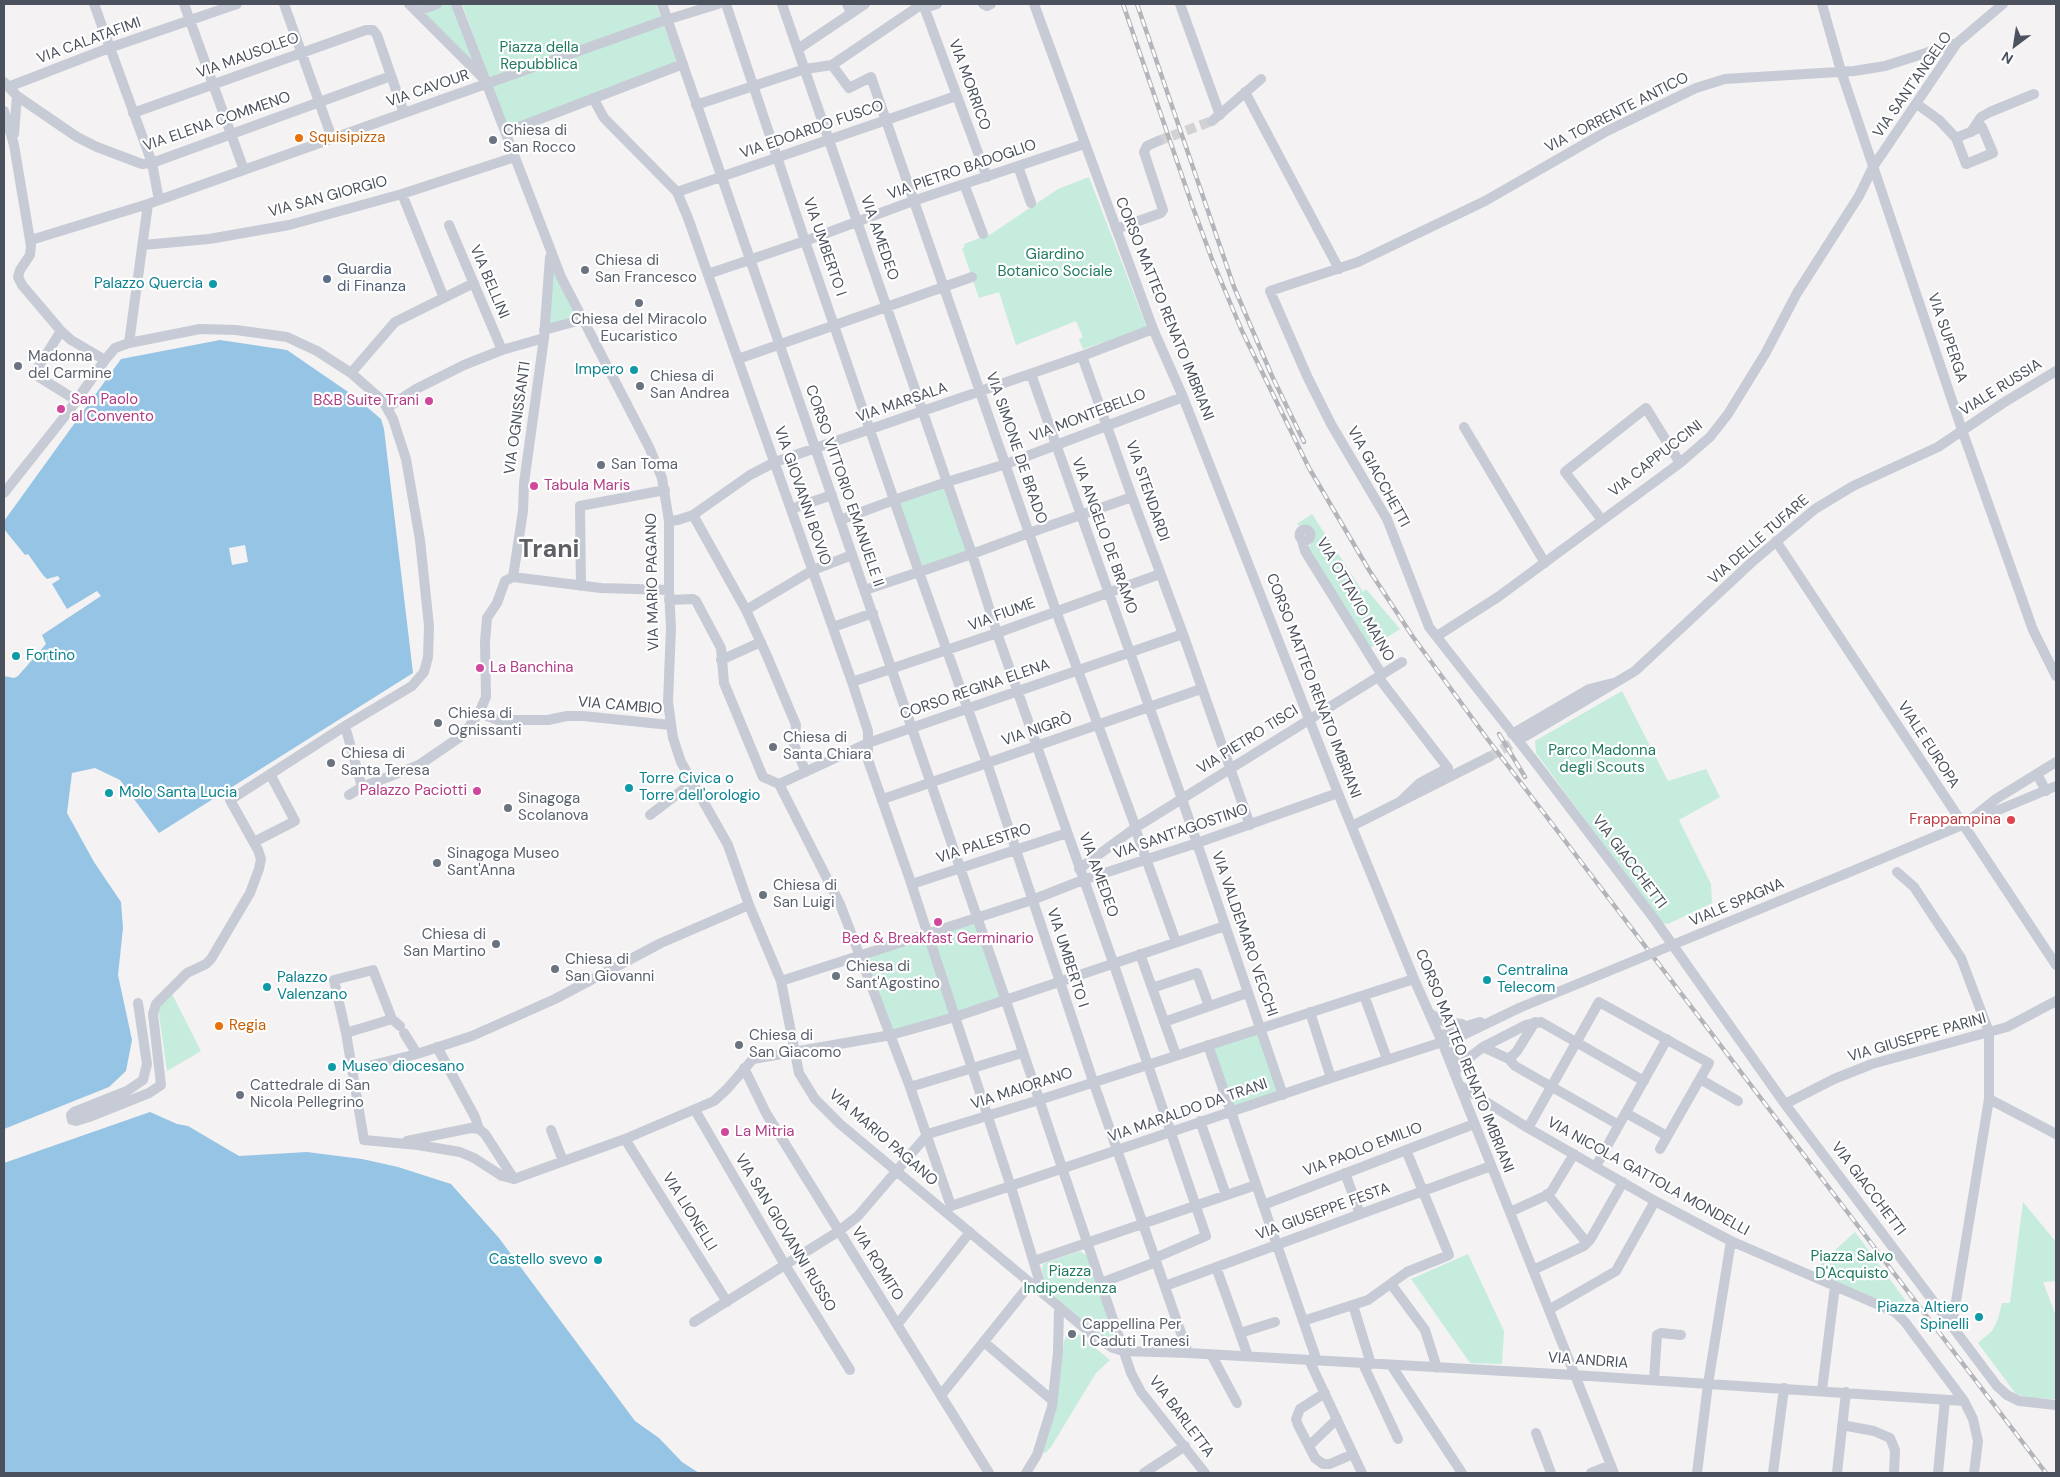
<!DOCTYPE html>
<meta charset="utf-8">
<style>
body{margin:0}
#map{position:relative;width:2060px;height:1477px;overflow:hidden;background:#f4f2f2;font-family:"DM Sans",sans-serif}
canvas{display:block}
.frame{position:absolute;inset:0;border:5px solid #4b515d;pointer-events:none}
.north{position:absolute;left:1990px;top:20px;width:50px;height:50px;-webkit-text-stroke:4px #fff;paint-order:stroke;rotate:211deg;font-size:14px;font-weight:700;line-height:20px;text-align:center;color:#4b515d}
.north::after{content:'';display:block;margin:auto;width:18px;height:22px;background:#4b515d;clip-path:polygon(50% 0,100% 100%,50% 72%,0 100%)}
</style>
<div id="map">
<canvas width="2060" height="1477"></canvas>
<div class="frame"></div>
<div class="north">N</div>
</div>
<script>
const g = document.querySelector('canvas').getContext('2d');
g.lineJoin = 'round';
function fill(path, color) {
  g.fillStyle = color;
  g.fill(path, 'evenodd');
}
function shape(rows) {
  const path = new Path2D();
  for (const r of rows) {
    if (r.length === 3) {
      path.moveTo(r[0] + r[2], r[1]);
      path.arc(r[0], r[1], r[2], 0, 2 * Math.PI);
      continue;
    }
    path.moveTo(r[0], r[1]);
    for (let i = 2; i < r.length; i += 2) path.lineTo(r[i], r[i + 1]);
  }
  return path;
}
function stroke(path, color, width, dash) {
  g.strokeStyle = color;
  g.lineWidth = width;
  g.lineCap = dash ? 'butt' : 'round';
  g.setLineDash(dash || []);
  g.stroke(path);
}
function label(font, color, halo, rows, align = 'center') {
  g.font = font + ' "DM Sans",sans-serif';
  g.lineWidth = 4.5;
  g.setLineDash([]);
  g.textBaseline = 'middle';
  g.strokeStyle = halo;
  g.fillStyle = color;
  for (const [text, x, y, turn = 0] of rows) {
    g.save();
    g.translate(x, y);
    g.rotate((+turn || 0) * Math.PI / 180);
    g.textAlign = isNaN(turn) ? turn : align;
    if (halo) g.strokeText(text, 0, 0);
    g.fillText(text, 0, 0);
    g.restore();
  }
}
const green = shape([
 [445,4,453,4,478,67,423,12],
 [462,4,656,4,676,59,674,63,513,126,510,125,506,123],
 [1089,177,1147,328,1083,349,1079,339,1083,337,1076,321,1016,345,999,292,979,298,962,248,964,248,964,244,991,234,1058,189],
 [552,259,579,319,546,328],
 [945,485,969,552,920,569,897,502],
 [1312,514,1363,592,1366,589,1400,629,1369,649,1308,549,1315,536,1313,530,1307,525,1299,526,1297,524],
 [1622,691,1668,781,1706,769,1720,797,1679,820,1711,884,1712,903,1668,924,1661,923,1536,753,1535,741],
 [974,921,1001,997,957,1013,931,935],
 [925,938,950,1014,893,1031,865,957],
 [172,994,201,1051,167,1071,158,1008],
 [1258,1031,1279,1093,1233,1109,1211,1047],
 [2023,1202,2056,1242,2056,1281,2043,1282,2056,1316,2056,1399,2028,1398,2016,1394,1978,1343,1992,1331,1998,1319,2002,1303,2010,1303],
 [1855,1232,1911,1308,1901,1309,1818,1274,1821,1263],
 [1080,1251,1087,1256,1114,1337,1111,1343,1047,1291,1042,1270,1043,1265,1045,1263],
 [1468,1254,1504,1331,1502,1364,1470,1363,1411,1279],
 [1077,1333,1110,1360,1096,1373,1051,1447,1045,1453,1042,1452,1056,1411,1064,1342,1067,1335,1072,1339]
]);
const water = shape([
 [220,340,287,350,354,396,381,419,384,429,413,673,159,833,120,780,95,768,72,773,67,813,94,862,121,902,123,928,118,975,132,1040,126,1071,109,1087,4,1129,4,676,14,678,18,676,46,644,42,635,101,596,97,591,67,609,52,584,60,579,58,576,47,579,43,575,28,554,25,555,4,529,4,521,121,359],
 [150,1112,177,1124,188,1126,239,1156,307,1152,362,1159,398,1167,451,1184,499,1238,635,1421,659,1438,682,1462,699,1473,4,1473,4,1163]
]);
const pier = shape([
 [245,545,248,562,232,565,229,548]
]);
const minorTunnel = shape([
 [1158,141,1212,121],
 [1489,757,1525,736]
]);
const minor = shape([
 [94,4,152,163,159,200],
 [184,4,244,170],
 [284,4,332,138],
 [409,4,484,79],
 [456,4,561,277,649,447,662,478,669,521,669,590,671,628,668,702,673,738,681,762,728,845,749,905,781,981,799,1073,815,1099,840,1124,1094,1336,1113,1348,1123,1351,1188,1353,1574,1375,1964,1401],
 [662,4,1005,998,1131,1373,1141,1392,1205,1473],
 [726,4,805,241,894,500,840,520],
 [782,4,947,482,1006,464,1183,397],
 [847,4,851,13],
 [923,4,987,177],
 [983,4,987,6,991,4],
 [1034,4,1153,329,1183,397,1338,793,1414,979,1442,1042,1614,1473],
 [1180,4,1220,115],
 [1822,4,1841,71,1962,430,2033,630,2056,676],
 [925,8,937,4],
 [417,11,437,4],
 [1957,43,1885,66,1854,71,1725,79,1696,88,1607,131,1485,201,1358,262,1270,291,1307,376,1331,424,1387,519,1429,627,1535,762,1655,920,1785,1104,1997,1386,2007,1395,2019,1401,2056,1405],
 [798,49,865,4],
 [832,65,849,88,871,77,1056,611,1136,828],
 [4,82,17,96,77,137,97,147,142,164,152,163,391,76],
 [8,87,109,48,237,4],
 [1245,92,1339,269],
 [593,98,604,118,677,192,688,218,852,682,868,731,868,760,909,877,1011,1187,1043,1293],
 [1917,104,1939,120,1956,138],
 [696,105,805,69,832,65,922,4],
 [4,111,14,145,31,246,30,255,20,270,18,277,22,285,61,331,71,340,105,360],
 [133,113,366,30,373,30,377,35,404,113],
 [1212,121,1261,79],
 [1982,127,1993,153,1966,164,1956,138,1982,127],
 [506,132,683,64],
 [1971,132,1981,117,1990,112,2034,94],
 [14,134,17,96],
 [1018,166,1031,203],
 [964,184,983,234],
 [677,192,956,96],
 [402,194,444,298],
 [449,225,502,350],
 [1116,229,1161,213,1163,210,1144,152,1147,146,1158,141],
 [31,240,148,204,663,21,718,4],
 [143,245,209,239,289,225,402,194,515,157],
 [708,274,805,241,913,201,1084,144],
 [544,330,581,320],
 [61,331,34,374,76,400],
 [129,343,148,204],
 [1082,356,1132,497,1183,634,1250,825],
 [738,359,972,277],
 [351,373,395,322,474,283],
 [1031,374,1182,799,1283,1095],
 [387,408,416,389,464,365,502,350,544,338],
 [1464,427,1545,563],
 [4,493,69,411,105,360,115,348,129,343,200,329,236,330,287,337,317,351,351,373,383,401,393,419,406,459,420,540,429,626,428,657,424,672,412,686,345,726,230,800,258,850,261,859,259,869,250,893,211,959,206,964,187,973,156,1004,153,1014,161,1085,149,1093,89,1117,76,1121,72,1120,71,1115,74,1112,127,1091,143,1080,147,1064,138,1003],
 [1132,497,1029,533,972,554,919,572,894,500,947,482,972,554,997,633,1113,962,1206,1236,1155,1258],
 [791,509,832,495],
 [693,515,746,610,767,656,796,725,794,745,806,772],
 [1602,520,1565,472,1646,408,1680,463],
 [669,521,678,520,693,515,750,475,775,462,1082,356,1153,329],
 [1305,535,5.5],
 [1302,540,1305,551,1382,675],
 [1776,541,2056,965],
 [513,577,523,511,524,483,544,338,550,257],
 [513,577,601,588,669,590],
 [581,586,580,506,665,490],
 [865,590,919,572,987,763,1093,1081,1188,1353],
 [669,600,693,599,696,601,721,648,724,683,763,777,779,784],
 [746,610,813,570,852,555],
 [833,627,873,613],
 [1437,636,1498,597,1680,463,1710,437,1728,414,1765,354,1797,293,1859,196,1873,167,1957,43,2003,4],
 [721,660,761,642],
 [1378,677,1448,768,1420,783,1401,801],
 [852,682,997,633,1160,574],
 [479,713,498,720,548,720,567,716,583,716,670,725],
 [345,726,362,787],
 [465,732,479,713,486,697,485,642,487,618,497,603,505,581,513,577],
 [1512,734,1589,689,1613,683],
 [1526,736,1635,671,1752,562,1815,509,1853,486,1938,447,2003,403,2056,371],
 [2037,774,2046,791],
 [779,784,840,904,910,1087,951,1206],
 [779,784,868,743,1183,634],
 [349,795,362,787,419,765,460,737],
 [883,799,1201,689],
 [650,815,693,782],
 [1971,819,1996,799,2056,762],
 [1352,826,1489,757],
 [1135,828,1176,942],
 [254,842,295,821,270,774],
 [1079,869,1135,828,1402,662],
 [1897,872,1914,887,1961,958,1989,1032,1989,1099,1952,1326],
 [1845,874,2056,786],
 [912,884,1067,833],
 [1140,954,1176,1055],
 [781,981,1032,900,1083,880,1197,843,1338,793],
 [1152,988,1197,973,1209,1006],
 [1364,995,1387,1059],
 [1310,1012,1331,1078],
 [1429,1013,1445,1022,1462,1024],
 [392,1019,346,1033,334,980,373,970,392,1019,400,1026],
 [1164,1022,1247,993],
 [346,1033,364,1140,418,1145,460,1152,474,1158,502,1176,514,1179,625,1139,714,1101,727,1089,753,1059,891,1035,955,1017,1225,926],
 [404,1033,417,1054],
 [1442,1042,1445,1034,1450,1031,1480,1022],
 [1208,1045,1317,1361],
 [437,1047,475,1117,479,1129],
 [1483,1047,1509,1059,1517,1051,1535,1022],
 [1509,1059,1515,1066,1619,1125],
 [1454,1067,1454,1051,1461,1036],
 [744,1068,766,1113,989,1473],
 [352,1070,417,1054,472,1036,555,999,661,943,749,905],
 [1454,1073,1461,1064,1483,1047,1526,1025,1541,1022,1644,1081],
 [1700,1079,1738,1101],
 [1459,1085,1528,1128,1655,1201,1731,1241,1895,1312,1905,1322,1964,1401,1973,1419,1978,1441,1974,1473],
 [910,1087,1022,1053],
 [1989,1099,2056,1134],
 [1785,1104,1834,1079,1872,1064,2007,1027,2056,1001],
 [695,1110,785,1265,850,1370],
 [1626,1113,1667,1136],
 [1200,1121,1226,1195],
 [1528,1128,1599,1002,1709,1063,1660,1149],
 [551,1130,563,1161],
 [625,1139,727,1302],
 [407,1141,471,1128,479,1129,485,1134,514,1179],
 [1596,1166,1667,1039],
 [1345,1173,1360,1214],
 [1547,1194,1587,1243],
 [1263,1205,1474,1124],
 [946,1211,951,1206,1331,1078,1461,1036,1519,1008],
 [1510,1212,1545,1196,1551,1192,1574,1154],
 [1034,1261,1256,1185],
 [1216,1267,1248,1356],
 [1533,1270,1584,1246,1590,1240,1623,1182],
 [1101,1283,1156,1262],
 [1391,1284,1425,1330,1437,1368],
 [1165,1286,1491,1166],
 [1353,1305,1371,1364],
 [1550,1309,1616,1271,1655,1201],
 [1303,1321,1368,1300,1407,1272,1449,1255,1406,1150],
 [694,1322,839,1231,858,1216,928,1134,1039,1100,1414,979],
 [897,1325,970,1232],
 [1240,1333,1275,1322],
 [984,1342,1053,1401],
 [1211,1354,1237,1403],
 [1309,1360,1362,1473],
 [1363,1364,1398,1439],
 [1391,1365,1462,1473],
 [1654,1380,1657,1335,1661,1333,1681,1335],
 [1822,1390,1835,1286],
 [1325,1393,1300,1409,1296,1419,1298,1425,1315,1458,1323,1464,1330,1464,1353,1454],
 [941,1395,1031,1283],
 [1842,1425,1874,1431,1890,1438,1895,1450,1894,1473],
 [1536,1433,1551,1473],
 [1309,1446,1337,1419],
 [1026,1473,1037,1455,1052,1407,1058,1352,1059,1308],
 [1144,1473,1185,1446],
 [1591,1473,1611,1465],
 [1697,1473,1708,1384,1731,1241],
 [1773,1473,1784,1388],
 [1837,1473,1846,1392],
 [1938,1473,1945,1400]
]);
const rail = shape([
 [1123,4,1192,205,1213,262,1242,331,1309,468,1369,570,1413,637,1486,737,2046,1473],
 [1137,4,1234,287,1272,376,1304,442],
 [1499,734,1525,777]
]);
const minorBridge = shape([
 [1519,1008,1845,874]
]);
const markers = [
 [299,138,5,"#e8710a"],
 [493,140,5,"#6b7280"],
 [585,270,5,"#6b7280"],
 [327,279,5,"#5c6f8a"],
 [213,284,5,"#0f9aa8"],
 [639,303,5,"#6b7280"],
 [18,366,5,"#6b7280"],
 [634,370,5,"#0f9aa8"],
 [640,386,5,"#6b7280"],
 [429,401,5,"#d1479c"],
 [61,409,5,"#d1479c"],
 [601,465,5,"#6b7280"],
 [534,486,5,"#d1479c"],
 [16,656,5,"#0f9aa8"],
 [480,668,5,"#d1479c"],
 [438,723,5,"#6b7280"],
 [773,747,5,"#6b7280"],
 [331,763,5,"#6b7280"],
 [629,788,5,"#0f9aa8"],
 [477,791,5,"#d1479c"],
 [109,793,5,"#0f9aa8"],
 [508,808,5,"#6b7280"],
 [2011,820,5,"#e0444e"],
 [437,863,5,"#6b7280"],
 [763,895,5,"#6b7280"],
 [938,922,5,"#d1479c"],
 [496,944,5,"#6b7280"],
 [555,969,5,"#6b7280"],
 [836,976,5,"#6b7280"],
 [1487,980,5,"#0f9aa8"],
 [267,987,5,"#0f9aa8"],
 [219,1026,5,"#e8710a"],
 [739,1045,5,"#6b7280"],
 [332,1067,5,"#0f9aa8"],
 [240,1095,5,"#6b7280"],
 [725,1132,5,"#d1479c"],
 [598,1260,5,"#0f9aa8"],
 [1979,1317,5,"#0f9aa8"],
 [1072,1334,5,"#6b7280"]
];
const streetNames = [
 ["VIA CALATAFIMI",89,41,-20],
 ["VIA MAUSOLEO",248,56,-20],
 ["VIA MORRICO",969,85,70],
 ["VIA SANT'ANGELO",1913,85,-55],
 ["VIA CAVOUR",428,89,-19],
 ["VIA TORRENTE ANTICO",1617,113,-27],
 ["VIA ELENA COMMENO",217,122,-19],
 ["VIA EDOARDO FUSCO",812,130,-19],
 ["VIA PIETRO BADOGLIO",962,170,-19],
 ["VIA SAN GIORGIO",328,197,-15],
 ["VIA AMEDEO",879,238,71],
 ["VIA UMBERTO I",824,247,71],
 ["VIA BELLINI",489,282,67],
 ["CORSO MATTEO RENATO IMBRIANI",1164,309,68],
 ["VIA SUPERGA",1947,338,71],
 ["VIALE RUSSIA",2001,388,-32],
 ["VIA MARSALA",902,403,-19],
 ["VIA MONTEBELLO",1088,416,-21],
 ["VIA OGNISSANTI",518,418,-82],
 ["VIA SIMONE DE BRADO",1016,448,71],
 ["VIA CAPPUCCINI",1656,459,-38],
 ["VIA GIACCHETTI",1378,477,61],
 ["CORSO VITTORIO EMANUELE II",844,486,71],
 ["VIA STENDARDI",1147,491,71],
 ["VIA GIOVANNI BOVIO",802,496,71],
 ["VIA ANGELO DE BRAMO",1104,536,70],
 ["VIA DELLE TUFARE",1759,540,-41],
 ["VIA MARIO PAGANO",653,582,-91],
 ["VIA OTTAVIO MAINO",1355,600,60],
 ["VIA FIUME",1002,615,-20],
 ["CORSO MATTEO RENATO IMBRIANI",1313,686,69],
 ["CORSO REGINA ELENA",975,690,-19],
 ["VIA CAMBIO",620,706,5],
 ["VIA NIGRÒ",1037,730,-19],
 ["VIA PIETRO TISCI",1248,740,-32],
 ["VIALE EUROPA",1928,745,57],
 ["VIA SANT'AGOSTINO",1181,832,-19],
 ["VIA PALESTRO",984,844,-18],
 ["VIA GIACCHETTI",1629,862,53],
 ["VIA AMEDEO",1098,875,70],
 ["VIALE SPAGNA",1737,903,-23],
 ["VIA VALDEMARO VECCHI",1244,934,71],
 ["VIA UMBERTO I",1067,958,72],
 ["VIA GIUSEPPE PARINI",1917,1038,-16],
 ["CORSO MATTEO RENATO IMBRIANI",1464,1061,68],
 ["VIA MAIORANO",1022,1089,-18],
 ["VIA MARALDO DA TRANI",1188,1111,-19],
 ["VIA MARIO PAGANO",883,1138,41],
 ["VIA PAOLO EMILIO",1363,1150,-21],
 ["VIA NICOLA GATTOLA MONDELLI",1648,1177,29],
 ["VIA GIACCHETTI",1868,1189,53],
 ["VIA LIONELLI",689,1212,58],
 ["VIA GIUSEPPE FESTA",1323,1212,-20],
 ["VIA SAN GIOVANNI RUSSO",785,1233,59],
 ["VIA ROMITO",877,1264,58],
 ["VIA ANDRIA",1588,1361,4],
 ["VIA BARLETTA",1181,1417,53]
];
const parkNames = [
 ["Piazza della",539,48],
 ["Repubblica",539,65],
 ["Giardino",1055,255],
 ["Botanico Sociale",1055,272],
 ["Parco Madonna",1602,751],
 ["degli Scouts",1602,768],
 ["Piazza Salvo",1852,1257],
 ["D'Acquisto",1852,1274],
 ["Piazza",1070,1272],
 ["Indipendenza",1070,1289]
];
const worshipNames = [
 ["Chiesa di",503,131],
 ["San Rocco",503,148],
 ["Chiesa di",595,261],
 ["San Francesco",595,278],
 ["Chiesa del Miracolo",639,320,"center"],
 ["Eucaristico",639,337,"center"],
 ["Madonna",28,357],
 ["del Carmine",28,374],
 ["Chiesa di",650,377],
 ["San Andrea",650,394],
 ["San Toma",611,465],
 ["Chiesa di",448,714],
 ["Ognissanti",448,731],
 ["Chiesa di",783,738],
 ["Santa Chiara",783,755],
 ["Chiesa di",341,754],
 ["Santa Teresa",341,771],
 ["Sinagoga",518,799],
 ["Scolanova",518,816],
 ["Sinagoga Museo",447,854],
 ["Sant'Anna",447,871],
 ["Chiesa di",773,886],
 ["San Luigi",773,903],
 ["Chiesa di",486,935,"right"],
 ["San Martino",486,952,"right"],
 ["Chiesa di",565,960],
 ["San Giovanni",565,977],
 ["Chiesa di",846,967],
 ["Sant'Agostino",846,984],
 ["Chiesa di",749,1036],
 ["San Giacomo",749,1053],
 ["Cattedrale di San",250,1086],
 ["Nicola Pellegrino",250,1103],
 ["Cappellina Per",1082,1325],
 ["I Caduti Tranesi",1082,1342]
];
const foodNames = [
 ["Squisipizza",309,138],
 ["Regia",229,1026]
];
const serviceNames = [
 ["Guardia",337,270],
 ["di Finanza",337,287]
];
const cultureNames = [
 ["Palazzo Quercia",203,284,"right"],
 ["Impero",624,370,"right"],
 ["Fortino",26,656],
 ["Torre Civica o",639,779],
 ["Torre dell'orologio",639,796],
 ["Molo Santa Lucia",119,793],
 ["Centralina",1497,971],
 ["Telecom",1497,988],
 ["Palazzo",277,978],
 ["Valenzano",277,995],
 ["Museo diocesano",342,1067],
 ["Castello svevo",588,1260,"right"],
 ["Piazza Altiero",1969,1308,"right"],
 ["Spinelli",1969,1325,"right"]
];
const hotelNames = [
 ["San Paolo",71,400],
 ["al Convento",71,417],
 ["B&B Suite Trani",419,401,"right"],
 ["Tabula Maris",544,486],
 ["La Banchina",490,668],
 ["Palazzo Paciotti",467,791,"right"],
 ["Bed & Breakfast Germinario",938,939,"center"],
 ["La Mitria",735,1132]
];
const healthNames = [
 ["Frappampina",2001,820]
];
const townNames = [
 ["Trani",549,550]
];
fill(green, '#c5ecdd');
fill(water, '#96c4e5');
fill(pier, '#f4f2f2');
stroke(minorTunnel, '#d2d2d4', 10, [10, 5]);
stroke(minor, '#c7cbd5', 10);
stroke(rail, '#b4b5bb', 4.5);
stroke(rail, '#fff', 2.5, [8]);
stroke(minorBridge, '#c7cbd5', 10);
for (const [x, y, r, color] of markers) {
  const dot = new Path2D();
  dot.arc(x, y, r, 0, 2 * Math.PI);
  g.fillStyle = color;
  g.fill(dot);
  stroke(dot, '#fff', 2);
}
label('15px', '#4b515d', '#fff', streetNames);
label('15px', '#207a60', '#fff', parkNames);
label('15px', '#5b616d', '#fff', worshipNames, 'left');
label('15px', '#c56008', '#fff', foodNames, 'left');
label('15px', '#4e5e75', '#fff', serviceNames, 'left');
label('15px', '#0d838f', '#fff', cultureNames, 'left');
label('15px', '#b23c85', '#fff', hotelNames, 'left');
label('15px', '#be3a42', '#fff', healthNames, 'right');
label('bold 25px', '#5e6066', '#fff', townNames);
</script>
